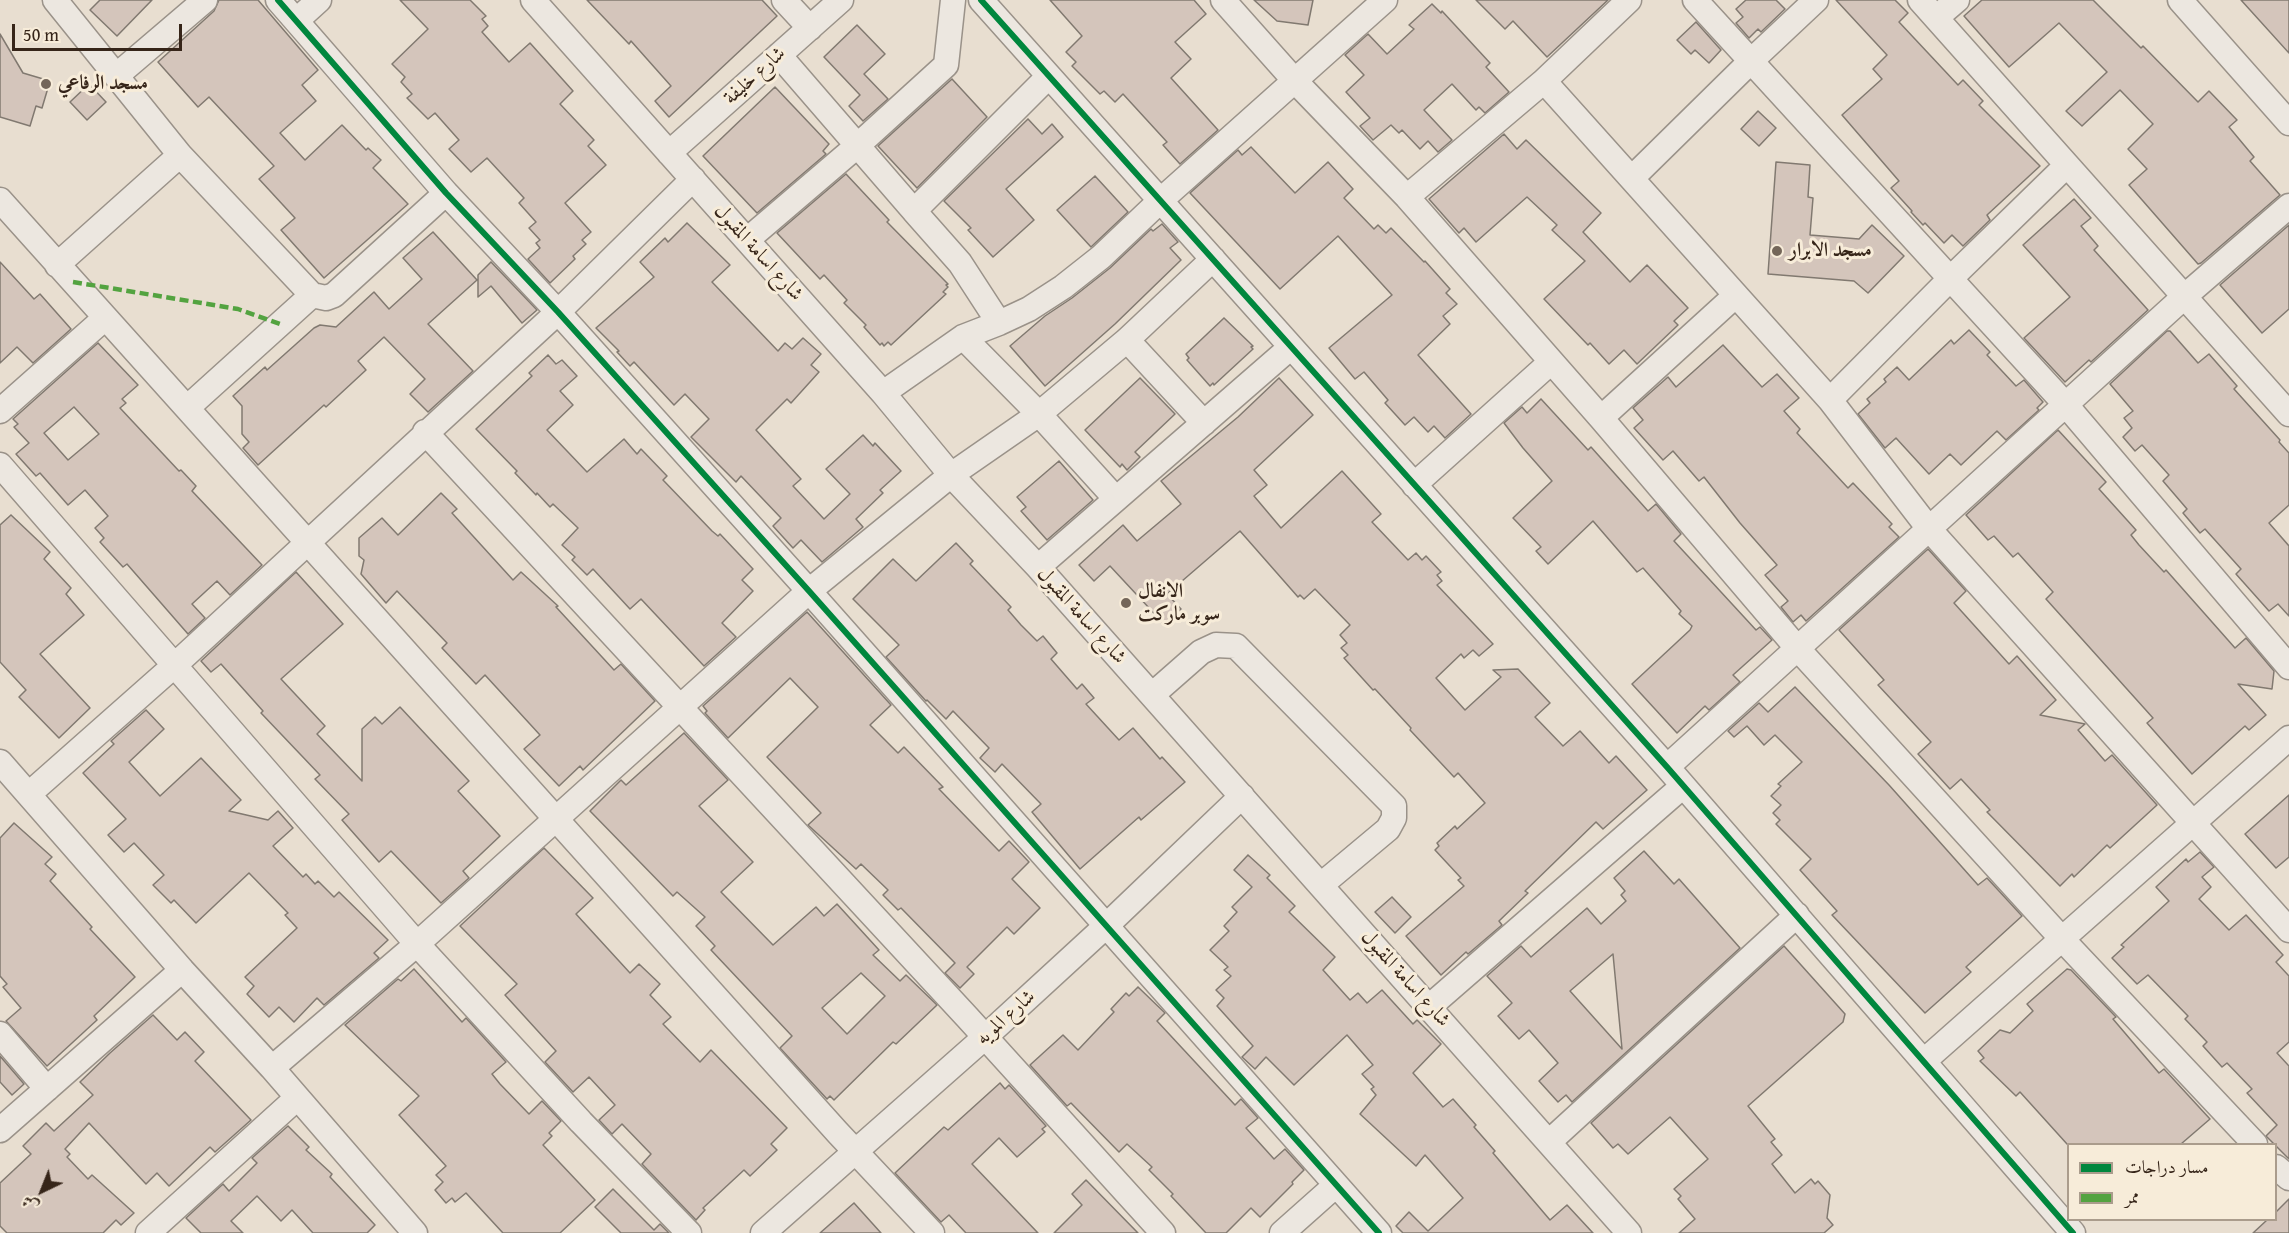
<!DOCTYPE html>
<meta charset="utf-8">
<style>
body{margin:0}
#map{position:relative;width:2289px;height:1233px;overflow:hidden;background:#e8ded0;font-family:"Gentium Book Plus",Amiri,serif}
canvas{display:block}
.legend{position:absolute;left:2067px;top:1143px;width:210px;height:78px;box-sizing:border-box;background:#f7ecd9;border:2px solid #aa9c8c;margin:0;padding:8px 10px;list-style:none;font-size:18px;color:#362519}
.legend li{display:flex;align-items:center;gap:12px;height:30px}
.legend b{width:30px;border:2px solid #aa9c8c}
.north{position:absolute;left:12px;top:1161px;width:60px;height:60px;-webkit-text-stroke:4px #f7ecd9;paint-order:stroke;rotate:223deg;font-size:16px;font-weight:700;line-height:24px;text-align:center;color:#362519}
.north::after{content:'';display:block;margin:auto;width:21px;height:27px;background:#362519;clip-path:polygon(50% 0,100% 100%,50% 72%,0 100%)}
.scale{position:absolute;left:12px;top:24px;width:170px;height:27px;box-sizing:border-box;border:3px solid #362519;border-top:0;padding-left:8px;font-size:18px;line-height:21px;white-space:nowrap;color:#362519;-webkit-text-stroke:4px #f7ecd9;paint-order:stroke}
</style>
<div id="map">
<canvas width="2289" height="1233"></canvas>
<ul class="legend">
<li><b style="height:8px;background:#00873e"></b>مسار دراجات</li>
<li><b style="height:8px;background:#53a340"></b>ممر</li>
</ul>
<div class="north">ش</div>
<div class="scale">50 m</div>
</div>
<script>
const g = document.querySelector('canvas').getContext('2d');
g.lineJoin = 'round';
function fill(path, color) {
  g.fillStyle = color;
  g.fill(path, 'evenodd');
}
function shape(rows) {
  const path = new Path2D();
  for (const r of rows) {
    path.moveTo(r[0], r[1]);
    for (let i = 2; i < r.length; i += 2) path.lineTo(r[i], r[i + 1]);
  }
  return path;
}
function stroke(path, color, width, dash) {
  g.strokeStyle = color;
  g.lineWidth = width;
  g.lineCap = dash ? 'butt' : 'round';
  g.setLineDash(dash || []);
  g.stroke(path);
}
function label(font, color, halo, rows, align = 'center') {
  g.font = font + ' "Gentium Book Plus",Amiri,serif';
  g.lineWidth = 6;
  g.setLineDash([]);
  g.textBaseline = 'middle';
  g.strokeStyle = halo;
  g.fillStyle = color;
  for (const [text, x, y, turn = 0] of rows) {
    g.save();
    g.translate(x, y);
    g.rotate((+turn || 0) * Math.PI / 180);
    g.textAlign = isNaN(turn) ? turn : align;
    if (halo) g.strokeText(text, 0, 0);
    g.fillText(text, 0, 0);
    g.restore();
  }
}
const building = shape([
 [100,0,152,0,117,36,90,10,100,0],
 [219,0,258,0,318,70,302,85,316,101,280,133,305,160,342,125,366,150,368,148,381,160,373,168,408,204,324,278,281,230,295,218,259,179,274,166,209,97,198,107,158,62,214,11,219,0],
 [400,0,470,0,486,16,482,19,488,26,482,32,509,62,530,43,573,91,560,104,594,140,588,146,606,165,565,203,591,232,582,240,586,244,573,256,575,259,550,283,528,259,540,248,536,243,540,240,529,228,536,222,519,203,524,198,487,158,471,172,449,149,459,140,435,113,428,119,407,98,412,94,401,82,405,77,392,64,428,29,400,0],
 [587,0,762,0,777,16,669,117,655,101,671,86,631,41,629,44,587,0],
 [1050,0,1194,0,1206,14,1175,42,1191,59,1171,78,1218,130,1180,164,1163,145,1167,142,1123,94,1115,102,1104,91,1100,94,1072,66,1076,62,1066,52,1082,36,1050,0],
 [1254,0,1313,0,1308,25,1277,21,1254,0],
 [1476,0,1608,0,1547,57,1513,21,1505,29,1476,0],
 [1746,0,1776,0,1785,9,1761,32,1758,29,1749,38,1736,23,1743,17,1736,9,1746,0],
 [1836,0,1895,0,1908,13,1899,22,1958,85,1963,80,1983,101,1979,105,2040,166,1987,215,1990,220,1963,246,1952,235,1944,243,1925,223,1923,225,1911,212,1912,211,1891,188,1899,181,1842,115,1882,79,1873,69,1887,55,1836,0],
 [1982,0,2093,0,2141,48,2143,46,2198,102,2209,91,2237,120,2229,127,2254,157,2250,161,2280,195,2201,263,2198,264,2129,185,2147,169,2128,149,2153,124,2120,90,2082,126,2066,111,2107,72,2059,23,2009,67,1964,16,1982,0],
 [2241,0,2289,0,2289,53,2241,0],
 [1432,4,1441,13,1442,11,1490,63,1486,67,1509,92,1485,113,1479,107,1476,110,1452,84,1424,110,1452,140,1438,152,1428,141,1420,149,1402,130,1399,133,1391,125,1373,140,1360,126,1370,118,1346,92,1364,75,1345,55,1368,34,1387,54,1414,29,1409,25,1432,4],
 [1696,22,1721,50,1709,63,1695,50,1691,54,1677,40,1696,22],
 [857,25,885,54,864,74,888,99,863,121,849,106,860,95,824,57,857,25],
 [0,34,23,73,50,81,42,108,36,106,30,126,0,117,0,34],
 [952,79,987,117,917,188,878,146,952,79],
 [89,84,106,102,87,120,70,102,89,84],
 [775,87,829,144,823,151,826,154,757,213,703,156,775,87],
 [1758,111,1776,128,1759,146,1741,129,1758,111],
 [1028,119,1042,134,1052,124,1063,137,1006,189,1034,220,993,257,968,230,971,228,944,201,1028,119],
 [1504,134,1517,149,1526,140,1601,213,1583,232,1630,282,1647,265,1688,308,1674,321,1678,325,1637,364,1624,350,1609,364,1590,343,1588,345,1544,299,1585,261,1552,230,1557,225,1527,197,1476,242,1464,228,1459,233,1429,199,1504,134],
 [1251,147,1295,193,1328,162,1353,189,1344,198,1374,229,1378,225,1386,233,1391,228,1424,262,1425,261,1450,289,1446,293,1457,304,1443,316,1450,324,1418,355,1471,414,1445,438,1434,426,1428,432,1414,417,1405,425,1385,403,1388,400,1364,372,1355,379,1329,348,1392,295,1338,236,1280,289,1190,193,1238,150,1242,155,1251,147],
 [1776,162,1810,165,1808,197,1813,198,1810,235,1859,239,1872,225,1904,256,1868,293,1854,281,1768,274,1776,162],
 [846,174,889,220,887,222,948,284,946,285,948,287,943,292,946,294,891,345,888,342,884,346,882,343,880,345,864,327,866,325,844,303,847,300,824,275,820,279,777,233,846,174],
 [1095,176,1128,212,1091,247,1057,210,1095,176],
 [2074,199,2091,218,2081,226,2098,246,2094,250,2148,310,2091,362,2089,360,2065,382,2024,338,2070,297,2023,245,2074,199],
 [687,223,730,265,712,282,778,351,785,343,792,349,803,338,821,354,811,365,819,372,791,403,787,399,756,430,801,479,793,486,824,519,850,494,826,469,863,435,873,446,875,443,901,471,880,490,883,493,856,519,863,527,822,562,801,540,793,548,773,526,781,518,741,476,736,482,691,437,709,419,685,394,674,405,634,362,630,366,617,352,619,351,596,328,654,277,640,262,665,238,668,242,687,223],
 [1162,224,1178,242,1170,248,1181,260,1115,324,1045,386,1010,346,1045,316,1072,298,1110,268,1151,229,1153,231,1162,224],
 [2289,225,2289,309,2262,333,2220,285,2289,225],
 [433,232,477,280,428,324,473,371,428,412,410,394,425,379,384,337,358,361,366,370,326,407,324,405,258,465,243,448,249,442,242,434,242,406,233,396,265,367,267,370,314,328,320,325,336,327,374,292,389,309,422,279,403,258,433,232],
 [0,262,34,299,40,294,71,329,33,363,17,347,0,363,0,262],
 [491,262,537,310,522,323,491,286,478,297,478,275,491,262],
 [1224,318,1253,346,1251,347,1253,349,1214,385,1213,383,1210,386,1187,360,1189,358,1186,354,1224,318],
 [1969,330,1990,352,1987,355,2016,386,2024,380,2043,402,2037,408,2039,410,2006,440,1997,431,1961,465,1950,454,1929,474,1896,438,1885,448,1858,414,1870,403,1867,399,1886,382,1884,379,1897,367,1909,380,1951,340,1954,344,1969,330],
 [2167,331,2170,331,2198,363,2209,354,2237,386,2234,389,2280,440,2279,442,2289,453,2289,505,2269,523,2289,546,2289,616,2278,604,2269,611,2236,574,2241,569,2205,529,2200,533,2183,513,2187,509,2163,481,2169,475,2142,445,2135,451,2123,437,2132,428,2124,418,2133,411,2110,384,2167,331],
 [98,343,138,385,122,399,126,403,120,408,179,471,181,470,196,486,192,491,262,565,230,595,217,581,192,604,205,618,188,634,127,564,123,567,100,542,104,538,95,528,108,516,85,490,68,505,40,473,36,476,16,454,29,443,14,427,18,424,13,419,98,343],
 [74,407,99,434,68,460,44,433,74,407],
 [1723,345,1762,387,1777,374,1799,398,1784,411,1800,429,1797,433,1848,488,1853,483,1892,524,1889,527,1899,537,1806,621,1801,615,1793,622,1781,607,1788,601,1765,575,1777,565,1740,523,1704,477,1699,481,1673,451,1663,460,1634,428,1643,420,1633,408,1668,377,1676,387,1723,345],
 [548,355,556,364,562,360,577,376,560,391,573,405,547,430,587,472,624,439,637,454,641,449,667,476,663,480,712,531,718,536,720,534,753,569,742,580,753,591,722,623,736,637,704,666,641,599,630,609,593,569,587,575,572,560,575,557,562,545,578,528,553,504,550,507,537,493,536,495,515,473,517,471,476,429,532,376,529,373,548,355],
 [1140,378,1175,414,1135,452,1140,457,1127,470,1122,464,1120,467,1085,430,1140,378],
 [1279,378,1313,415,1254,470,1267,485,1254,496,1281,528,1342,471,1381,514,1372,522,1408,560,1416,553,1422,560,1426,556,1441,572,1437,575,1442,581,1437,585,1493,644,1479,656,1473,650,1464,658,1461,654,1436,678,1465,710,1501,677,1493,670,1518,669,1550,703,1535,717,1563,746,1580,731,1609,763,1616,756,1647,790,1603,829,1596,822,1525,891,1528,893,1499,921,1502,925,1468,954,1466,952,1441,975,1406,936,1464,886,1458,880,1461,878,1435,850,1439,846,1437,843,1455,826,1457,829,1485,803,1458,773,1454,777,1410,730,1411,728,1375,689,1373,690,1344,658,1348,655,1341,648,1347,643,1340,635,1350,625,1315,589,1304,599,1300,595,1298,597,1240,531,1167,594,1181,609,1164,624,1110,566,1094,581,1079,565,1123,525,1137,541,1181,504,1161,481,1238,417,1279,378],
 [1541,399,1588,450,1591,447,1648,511,1656,504,1681,534,1674,541,1756,630,1760,627,1772,640,1733,675,1740,682,1709,710,1705,706,1677,733,1632,684,1690,630,1692,626,1679,614,1681,611,1643,568,1637,572,1593,521,1548,564,1536,551,1541,547,1513,518,1552,481,1523,448,1504,423,1522,407,1527,413,1541,399],
 [2058,430,2106,482,2099,489,2136,530,2131,535,2139,545,2164,572,2166,570,2235,648,2246,638,2274,671,2272,689,2238,684,2266,715,2249,730,2245,726,2192,774,2147,723,2153,718,2046,599,2053,592,2018,553,2013,557,1994,536,1988,540,1966,515,2058,430],
 [1059,461,1093,500,1047,540,1021,511,1026,507,1017,497,1059,461],
 [441,493,457,509,452,513,513,580,521,572,558,606,556,607,614,670,621,664,655,701,583,770,580,766,559,786,524,749,540,735,485,675,476,684,442,648,447,643,397,591,386,603,361,574,364,560,359,556,359,538,382,518,398,535,441,493],
 [11,515,50,552,44,559,71,588,66,594,84,615,40,654,90,708,59,738,19,697,26,690,0,662,0,525,11,515],
 [956,543,973,561,970,564,1011,607,1008,610,1021,625,1037,641,1043,636,1057,653,1051,659,1077,689,1082,684,1094,698,1086,704,1119,740,1133,728,1160,759,1162,757,1185,782,1141,820,1139,817,1080,869,1032,812,1041,804,1002,764,995,772,980,758,989,748,953,711,946,719,927,700,926,701,886,657,899,645,853,599,893,559,916,581,956,543],
 [1928,549,1966,591,1954,603,2009,664,2017,656,2056,700,2040,715,2085,724,2078,730,2105,761,2112,755,2157,805,2110,848,2107,845,2074,877,2072,874,2060,886,1987,812,1990,810,1961,779,1950,789,1918,754,1931,742,1878,685,1884,680,1839,630,1928,549],
 [296,572,343,624,281,679,325,726,317,734,362,781,362,729,375,717,382,724,400,707,469,781,458,791,500,836,463,871,469,878,441,903,391,851,379,862,342,820,349,814,315,779,320,775,261,713,263,711,221,664,211,672,201,661,296,572],
 [807,612,891,705,870,725,898,753,904,747,943,787,939,789,999,851,1009,841,1029,862,1012,879,1040,908,1014,934,1007,927,967,967,974,974,960,988,945,973,955,963,901,908,898,910,883,895,888,890,861,864,856,869,808,825,821,813,767,757,818,707,790,678,728,738,705,713,707,711,703,706,807,612],
 [1795,687,1889,785,1978,885,1987,878,2022,916,1966,967,1971,972,1925,1013,1832,915,1837,911,1800,870,1811,859,1776,824,1780,820,1773,813,1781,805,1771,796,1781,786,1778,784,1802,762,1775,735,1764,745,1747,726,1734,737,1728,731,1759,703,1768,712,1795,687],
 [146,710,164,729,129,762,160,796,201,758,241,800,229,811,268,820,278,811,293,828,273,846,303,877,306,874,315,884,318,881,334,897,339,892,388,940,374,953,379,958,324,1005,317,998,294,1022,279,1007,269,1017,247,994,254,986,245,977,297,928,285,915,288,913,249,873,196,923,174,900,171,903,153,885,164,875,134,843,124,852,108,835,126,819,83,773,114,744,111,741,146,710],
 [684,733,728,780,699,806,753,862,721,892,773,945,816,907,824,916,837,904,879,950,873,955,900,981,906,975,937,1005,896,1044,893,1042,834,1100,830,1096,827,1099,780,1048,792,1036,711,950,715,946,696,926,705,917,677,892,673,896,590,811,621,780,626,785,684,733],
 [861,973,885,996,847,1034,822,1008,861,973],
 [2289,795,2289,857,2276,868,2245,834,2289,795],
 [14,823,52,857,45,864,56,874,50,881,92,927,90,929,135,977,94,1016,97,1020,47,1066,6,1021,21,1008,3,987,7,984,0,976,0,838,14,823],
 [544,848,593,898,576,914,630,973,639,964,660,984,650,995,671,1017,663,1024,700,1062,711,1050,787,1128,771,1144,777,1150,750,1176,744,1170,703,1208,705,1210,696,1220,642,1164,651,1154,622,1124,612,1134,599,1120,615,1105,589,1077,573,1092,545,1062,556,1051,505,995,517,984,460,926,544,848],
 [1644,851,1674,884,1679,879,1740,948,1572,1102,1566,1095,1558,1102,1539,1081,1558,1063,1529,1030,1519,1039,1498,1016,1512,1003,1487,976,1521,946,1531,957,1587,908,1601,924,1626,901,1621,895,1625,891,1614,878,1644,851],
 [1613,954,1622,1049,1570,991,1613,954],
 [2200,852,2214,867,2202,877,2211,887,2199,899,2229,930,2246,915,2283,955,2276,962,2289,976,2289,1042,2277,1053,2289,1066,2289,1159,2266,1136,2277,1125,2247,1093,2252,1089,2227,1063,2222,1067,2203,1046,2207,1042,2185,1019,2188,1016,2148,975,2137,984,2112,958,2124,947,2121,945,2169,901,2156,887,2186,859,2188,862,2200,852],
 [1248,855,1270,875,1267,878,1295,906,1289,912,1335,957,1323,970,1350,1000,1358,993,1367,1003,1382,990,1413,1024,1417,1020,1441,1044,1413,1073,1443,1107,1453,1099,1476,1125,1474,1127,1495,1151,1493,1153,1550,1220,1567,1205,1593,1233,1403,1233,1396,1226,1409,1212,1428,1231,1463,1198,1425,1155,1416,1166,1360,1114,1376,1095,1371,1089,1374,1087,1362,1074,1373,1065,1347,1035,1294,1085,1266,1057,1255,1069,1242,1057,1253,1046,1217,1006,1224,998,1216,990,1231,976,1224,970,1228,967,1210,950,1229,931,1224,926,1237,912,1232,907,1252,887,1234,870,1248,855],
 [1392,897,1411,917,1395,933,1375,912,1392,897],
 [1784,946,1845,1014,1843,1022,1748,1106,1775,1139,1771,1142,1782,1155,1772,1164,1795,1193,1811,1179,1815,1184,1818,1181,1830,1195,1827,1218,1833,1225,1824,1233,1679,1233,1695,1219,1678,1199,1681,1196,1674,1189,1708,1159,1670,1117,1628,1154,1618,1144,1613,1148,1591,1123,1784,946],
 [414,969,462,1022,466,1018,506,1062,492,1074,500,1084,529,1114,542,1101,561,1121,549,1133,552,1136,543,1145,595,1200,560,1233,503,1233,466,1193,455,1202,452,1198,446,1203,435,1190,443,1182,436,1175,446,1166,399,1115,419,1096,345,1025,398,979,401,981,414,969],
 [2067,969,2071,970,2116,1017,2113,1019,2159,1073,2164,1069,2210,1119,2181,1144,2067,1144,2020,1092,2016,1096,1980,1061,1984,1058,1978,1051,2000,1030,2010,1033,2033,1011,2027,1004,2067,969],
 [1138,987,1165,1013,1157,1021,1235,1105,1241,1099,1258,1118,1246,1128,1274,1159,1285,1149,1304,1170,1292,1182,1293,1184,1260,1217,1251,1208,1226,1233,1206,1233,1171,1196,1173,1194,1149,1170,1152,1167,1127,1144,1119,1152,1071,1103,1067,1106,1030,1065,1063,1035,1078,1050,1114,1012,1111,1009,1126,993,1129,996,1138,987],
 [153,1015,177,1040,185,1032,204,1052,195,1061,251,1120,215,1152,210,1147,169,1186,157,1173,146,1184,89,1123,65,1149,70,1154,67,1157,88,1179,92,1175,134,1213,121,1225,116,1220,103,1233,7,1233,0,1226,0,1183,31,1154,23,1146,46,1123,54,1131,93,1095,80,1082,110,1053,153,1015],
 [0,1056,24,1084,12,1095,0,1082,0,1056],
 [1000,1083,1005,1089,1009,1085,1046,1126,1042,1129,1045,1132,1017,1157,999,1138,972,1164,1038,1233,966,1233,949,1215,941,1222,895,1173,944,1127,948,1130,1000,1083],
 [288,1126,309,1147,306,1150,332,1174,330,1177,375,1225,367,1233,313,1233,292,1210,281,1221,257,1196,231,1221,243,1233,201,1233,186,1218,223,1184,229,1191,257,1163,252,1158,288,1126],
 [1086,1180,1138,1233,1054,1233,1082,1205,1072,1194,1086,1180],
 [613,1189,654,1230,660,1224,669,1233,621,1233,595,1207,613,1189],
 [2289,1199,2289,1233,2253,1233,2267,1220,2276,1220,2276,1212,2289,1199],
 [854,1203,881,1233,820,1233,854,1203]
]);
const minor = shape([
 [55,0,180,155,312,295,326,298,334,295,446,193],
 [278,0,446,193,558,312,809,591,1379,1233],
 [533,0,883,393,951,475,1038,567,1629,1233],
 [784,0,810,28],
 [981,0,1667,767,2073,1233],
 [1223,0,1295,81,1407,197,1601,418,1798,649,2062,939,2255,1144],
 [1695,0,2066,405,2289,667],
 [1920,0,2289,414],
 [2180,0,2289,123],
 [1936,18,1957,0],
 [297,20,319,0],
 [779,55,914,211],
 [116,76,205,0],
 [1544,81,1830,400,1930,530,2289,930],
 [669,153,841,0],
 [1632,178,1751,61,1816,0],
 [1407,197,1544,81,1629,0],
 [0,200,838,1133,932,1233],
 [747,240,857,146,946,65,953,0],
 [57,265,180,155],
 [999,323,1029,309,1063,287,1101,257,1161,200,1385,0],
 [963,337,1039,414,1116,499],
 [1127,340,1204,423],
 [883,393,963,337,999,323,960,263,914,211,1048,77],
 [1830,400,1949,280,2067,165],
 [187,408,312,295],
 [0,411,105,318],
 [1601,418,1735,296],
 [425,432,967,1017,1163,1233],
 [0,465,417,944,581,1122,689,1233],
 [1414,485,1551,362],
 [1038,567,1291,347],
 [1152,695,1201,652,1216,645,1236,646,1394,806,1394,818,1388,829,1321,885],
 [0,762,182,970,272,1068,415,1233],
 [1667,767,2185,296,2289,206],
 [29,794,176,664,558,312,693,179],
 [1429,1007,1683,786],
 [0,1034,47,1089],
 [1924,1061,2289,738],
 [272,1068,417,944,809,591,951,475,1039,414,1127,340,1213,259],
 [0,1130,182,970],
 [1549,1142,1797,915],
 [2276,1167,2289,1178],
 [148,1233,297,1098],
 [763,1233,984,1038,1106,926,1242,796],
 [1282,1233,1336,1185]
]);
const quiet = shape([
 [73,282,238,309,280,324]
]);
const cycleway = shape([
 [278,0,446,193,558,312,809,591,1379,1233],
 [981,0,1667,767,2073,1233]
]);
const markers = [
 [46,84,6,"#746659"],
 [1777,251,6,"#746659"],
 [1126,603,6,"#746659"]
];
const streetNames = [
 ["شارع خليفة",755,76,-42],
 ["شارع اسامة المقبول",758,253,48],
 ["شارع اسامة المقبول",1081,616,48],
 ["شارع اسامة المقبول",1405,979,48],
 ["شارع المويه",1006,1018,-42]
];
const poiNames = [
 ["مسجد الرفاعي",58,84],
 ["مسجد الابرار",1789,251],
 ["الانفال",1138,592],
 ["سوبر ماركت",1138,615]
];
fill(building, '#d4c5bb');
stroke(building, '#817970', 1.5);
stroke(minor, '#9a9289', 27);
stroke(minor, '#ece7e0', 24);
stroke(quiet, '#53a340', 4.5, [9, 4.5]);
stroke(cycleway, '#00873e', 6);
for (const [x, y, r, color] of markers) {
  const dot = new Path2D();
  dot.arc(x, y, r, 0, 2 * Math.PI);
  g.fillStyle = color;
  g.fill(dot);
  stroke(dot, '#f7ecd9', 2);
}
label('20px', '#362519', '#f7ecd9', streetNames);
label('bold 20px', '#362519', '#f7ecd9', poiNames, 'left');
</script>
